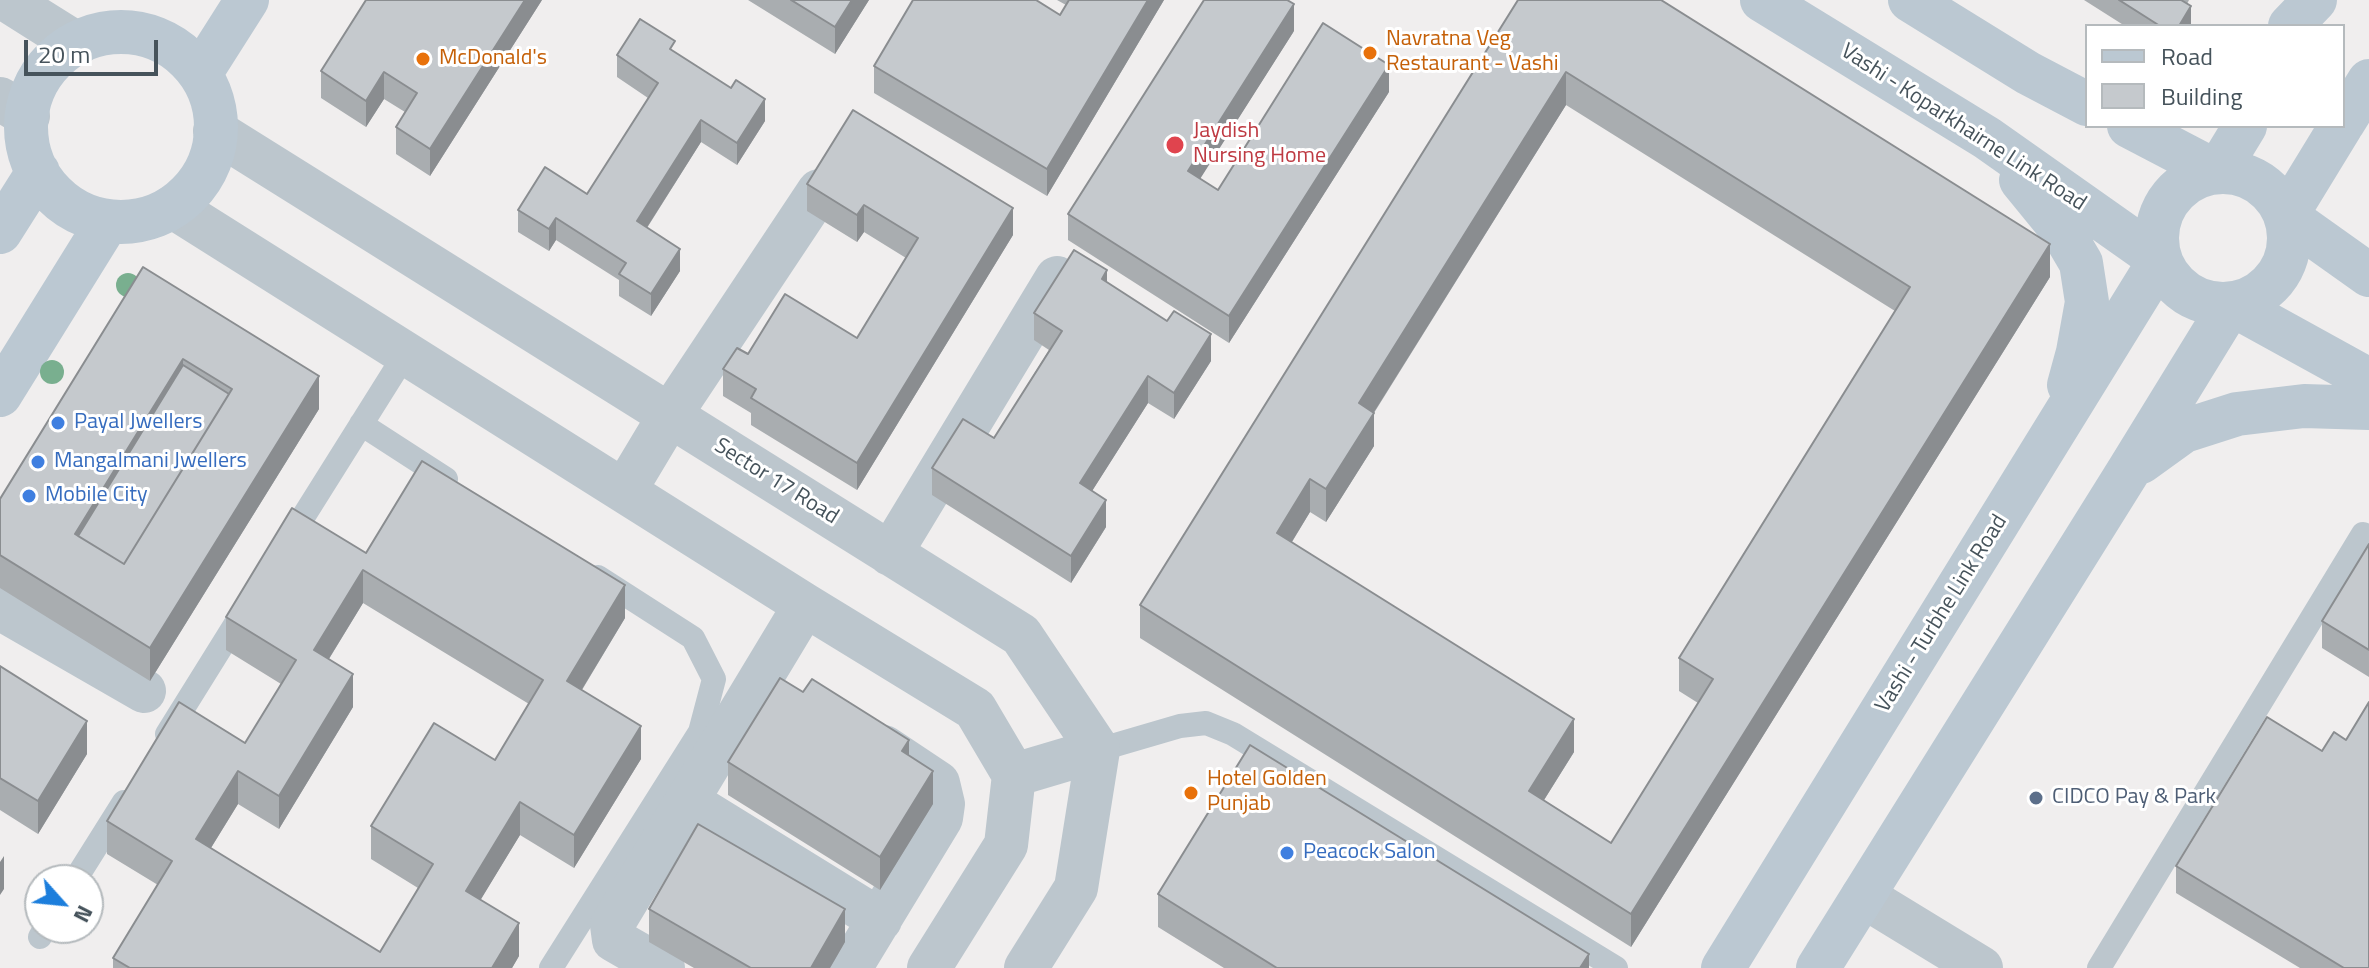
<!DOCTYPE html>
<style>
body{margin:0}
#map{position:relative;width:2369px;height:968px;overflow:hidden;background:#f0eeee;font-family:"Titillium Web",sans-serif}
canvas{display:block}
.legend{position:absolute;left:2085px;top:24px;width:260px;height:104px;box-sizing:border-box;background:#fff;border:2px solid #b5babd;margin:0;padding:10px 14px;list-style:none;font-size:24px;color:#46535b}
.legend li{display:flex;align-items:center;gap:16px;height:40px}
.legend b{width:40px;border:2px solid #b5babd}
.north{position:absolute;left:24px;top:864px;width:80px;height:80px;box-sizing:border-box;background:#fff;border:2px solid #b5babd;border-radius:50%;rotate:117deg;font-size:22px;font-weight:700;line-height:32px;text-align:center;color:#46535b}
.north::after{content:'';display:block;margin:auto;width:28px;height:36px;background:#1c7edc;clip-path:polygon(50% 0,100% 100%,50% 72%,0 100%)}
.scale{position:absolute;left:24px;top:40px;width:134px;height:36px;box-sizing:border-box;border:4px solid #46535b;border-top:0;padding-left:10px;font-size:24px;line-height:28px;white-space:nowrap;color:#46535b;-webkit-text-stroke:6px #fff;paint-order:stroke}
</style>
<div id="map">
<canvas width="2369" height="968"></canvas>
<ul class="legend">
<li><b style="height:10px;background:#bbc8d2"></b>Road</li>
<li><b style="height:22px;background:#c5c9cd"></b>Building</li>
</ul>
<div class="north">N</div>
<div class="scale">20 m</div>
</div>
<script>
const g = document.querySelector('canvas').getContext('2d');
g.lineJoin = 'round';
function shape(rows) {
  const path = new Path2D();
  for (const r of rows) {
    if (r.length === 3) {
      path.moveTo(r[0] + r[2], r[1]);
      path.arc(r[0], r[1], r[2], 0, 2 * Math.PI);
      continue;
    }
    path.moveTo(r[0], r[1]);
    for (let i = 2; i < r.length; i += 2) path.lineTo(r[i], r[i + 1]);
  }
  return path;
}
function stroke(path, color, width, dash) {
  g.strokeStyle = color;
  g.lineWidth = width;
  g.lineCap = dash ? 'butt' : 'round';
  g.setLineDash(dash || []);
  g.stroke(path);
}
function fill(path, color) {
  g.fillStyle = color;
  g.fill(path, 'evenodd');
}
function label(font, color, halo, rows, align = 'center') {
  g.font = font + ' "Titillium Web",sans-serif';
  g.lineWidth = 6;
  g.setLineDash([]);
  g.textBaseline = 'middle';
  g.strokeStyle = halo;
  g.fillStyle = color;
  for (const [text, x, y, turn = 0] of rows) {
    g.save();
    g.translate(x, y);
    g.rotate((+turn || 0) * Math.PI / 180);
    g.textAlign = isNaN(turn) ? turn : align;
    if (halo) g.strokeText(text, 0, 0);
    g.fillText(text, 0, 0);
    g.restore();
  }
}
const service = shape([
 [361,424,446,479],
 [288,541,406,353],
 [167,734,243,612],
 [1098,750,1180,726,1206,723,1233,734,1616,968],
 [75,880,124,802],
 [40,937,45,928],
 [551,968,700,732,714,679,693,638,598,577],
 [2099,968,2363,534,2369,538]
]);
const minor = shape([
 [7,0,77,44],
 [0,99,28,116],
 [215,131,1021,635,1098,750,1076,888,1026,968],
 [173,207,805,605,975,709,1014,775,1006,845,929,968],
 [625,490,670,415,819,191],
 [890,554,1057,278],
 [0,608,144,691],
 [1014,775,1098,750],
 [687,801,880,920],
 [1863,896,1981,968],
 [663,968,614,940,612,925,805,605],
 [850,968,941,818,943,804,938,783,884,747]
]);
const secondary = shape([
 [1762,0,1987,138,2160,260],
 [1910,0,2028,73,2087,104],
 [2290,26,2315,0],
 [121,127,95],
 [200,74,247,0],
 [2343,123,2369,81],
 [2129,126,2217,172],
 [2217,172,2245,126],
 [2223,238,66],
 [2021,180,2061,229,2081,263,2087,302,2078,352,2069,385],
 [2286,216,2341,126],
 [2286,216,2369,275],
 [0,232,38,172],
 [2231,304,2369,380],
 [0,395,108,221],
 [2141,462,2184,431,2237,414,2304,406,2369,408],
 [1723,968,2160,260],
 [1818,968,2129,470,2231,304]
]);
const trees = [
 [128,285],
 [52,372]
];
const wall = shape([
 [542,0,430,176,396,154,396,127,405,112,384,99,366,127,321,98,321,71],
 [748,0,869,0,835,54],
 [1057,0,1164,0,1047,196,874,93,874,66,1060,15,1066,5],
 [1518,0,2050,277,1631,947,1140,638,1140,605],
 [1566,105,1895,311,1679,658,1679,691,1698,703,1611,843,1544,800,1574,752,1292,542,1310,512,1326,522,1374,446,1374,413],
 [2084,0,2189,0,2187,4,2191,26,2125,26],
 [1294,31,1200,178,1218,190,1389,92,1229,343,1068,240,1068,214],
 [675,52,765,121,737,165,701,142,647,228,680,271,651,316,619,296,619,280,556,240,549,251,518,232,518,210,587,194,648,98,617,77,617,55],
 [807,184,1013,235,857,490,751,425,751,413,723,396,723,369,748,354,857,338,906,258,864,232,857,242,807,211],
 [143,267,319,409,150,681,0,588,0,499],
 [1107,283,1211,361,1174,419,1148,403,1092,491,1106,527,1071,583,932,495,932,468,994,438,1049,350,1034,340,1034,313],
 [2369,544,2369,677,2322,648,2322,621],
 [366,553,625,618,582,690,641,759,574,868,520,835,480,900,519,956,512,968,113,968,113,958,158,885,107,854,107,821,245,743,281,684,226,650,226,617],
 [363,603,529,704,495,760,371,826,371,859,418,888,380,952,211,848,238,804,279,829,353,707,329,659],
 [0,666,87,754,38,834,0,810],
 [909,756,933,804,880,890,728,795,728,762],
 [2176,866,2369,968,2300,968,2176,893],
 [1158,894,1589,968,1224,968,1158,927],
 [649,909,845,942,830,968,694,968,649,942]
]);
const shadedWall = shape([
 [525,0,542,0,430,176,430,149],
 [852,0,869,0,835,54,835,27],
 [1148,0,1164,0,1047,196,1047,169],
 [1294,4,1294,31,1188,198,1188,171],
 [2191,6,2191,26,2179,26],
 [1389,65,1389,92,1229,343,1229,316],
 [384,72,384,99,366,127,366,101],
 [1566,72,1566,105,1359,436,1359,403],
 [765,99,765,121,737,165,737,143],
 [701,120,701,142,637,243,637,221],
 [864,205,864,232,857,242,857,215],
 [1013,208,1013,235,857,490,857,463],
 [556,218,556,240,549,251,549,229],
 [2050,244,2050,277,1631,947,1631,914],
 [680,249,680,271,651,316,651,294],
 [1107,270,1107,297,1102,279],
 [1211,334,1211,361,1174,419,1174,393],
 [183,359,183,392,87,548,75,534],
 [319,376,319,409,150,681,150,648],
 [1148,376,1148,403,1080,510,1080,483],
 [1374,413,1374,446,1326,522,1326,489],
 [1310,479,1310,512,1277,566,1277,533],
 [1106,500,1106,527,1071,583,1071,556],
 [363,570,363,603,314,683,314,650],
 [625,585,625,618,567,714,567,681],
 [353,674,353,707,279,829,279,796],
 [1574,719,1574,752,1529,824,1529,791],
 [87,721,87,754,38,834,38,801],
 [641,726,641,759,574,868,574,835],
 [909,740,909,773,902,751],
 [238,771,238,804,196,872,196,839],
 [933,771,933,804,880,890,880,857],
 [520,802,520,835,466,924,466,891],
 [4,856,4,889,0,895,0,862],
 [845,909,845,942,830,968,811,968],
 [519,923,519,956,512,968,492,968],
 [1589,954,1589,968,1580,968]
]);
const building = shape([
 [366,0,525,0,430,149,396,127,417,93,384,72,366,101,321,71,366,0],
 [791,0,852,0,835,27,791,0],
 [913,0,1036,0,1060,15,1069,0,1148,0,1047,169,874,66,913,0],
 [1204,0,1287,0,1294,4,1188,171,1218,190,1323,23,1389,65,1229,316,1068,214,1204,0],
 [1518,0,1661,0,2050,244,1631,914,1140,605,1518,0],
 [1566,72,1910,287,1679,658,1713,679,1611,843,1529,791,1574,719,1277,533,1310,479,1326,489,1374,413,1359,403,1566,72],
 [2119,0,2181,0,2191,6,2179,26,2160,26,2119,0],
 [640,19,675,41,670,49,731,88,736,80,765,99,737,143,701,120,637,221,680,249,651,294,619,274,626,263,556,218,549,229,518,210,545,167,587,194,658,83,617,55,640,19],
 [853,110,1013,208,857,463,751,398,756,389,723,369,737,348,748,354,785,294,857,338,918,238,864,205,857,215,807,184,853,110],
 [1074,250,1107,270,1102,279,1167,321,1174,311,1211,334,1174,393,1148,376,1080,483,1106,500,1071,556,932,468,963,419,994,438,1062,331,1034,313,1074,250],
 [143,267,319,376,150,648,0,555,0,499,143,267],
 [183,359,232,389,124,564,75,534,183,359],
 [183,365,229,394,124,564,78,536,183,365],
 [422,461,625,585,567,681,641,726,574,835,520,802,466,891,519,923,492,968,130,968,113,958,172,861,107,821,179,702,245,743,296,660,226,617,292,508,366,553,422,461],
 [363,570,543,680,495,760,434,723,371,826,433,864,380,952,196,839,238,771,279,796,353,674,314,650,363,570],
 [2369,544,2369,650,2322,621,2369,544],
 [0,666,87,721,38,801,0,778,0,666],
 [780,678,803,692,812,679,909,740,902,751,933,771,880,857,728,762,780,678],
 [2369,702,2369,968,2344,968,2176,866,2267,717,2322,751,2334,732,2346,740,2369,702],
 [1250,745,1589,954,1580,968,1277,968,1158,894,1250,745],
 [698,824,845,909,811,968,751,968,649,909,698,824]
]);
const markers = [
 [1370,53,8,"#e8710a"],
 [423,59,8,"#e8710a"],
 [1175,145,10,"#e0444e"],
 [58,423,8,"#3f7fe0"],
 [38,462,8,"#3f7fe0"],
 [29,496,8,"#3f7fe0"],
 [1191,793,8,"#e8710a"],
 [2036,798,8,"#5c6f8a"],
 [1287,853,8,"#3f7fe0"]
];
const foodNames = [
 ["Navratna Veg",1386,40],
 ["Restaurant - Vashi",1386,65],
 ["McDonald's",439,59],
 ["Hotel Golden",1207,780],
 ["Punjab",1207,805]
];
const streetNames = [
 ["Vashi - Koparkhairne Link Road",1963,128,33],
 ["Sector 17 Road",776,482,32],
 ["Vashi - Turbhe Link Road",1942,614,-58]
];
const healthNames = [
 ["Jaydish",1193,132],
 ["Nursing Home",1193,157]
];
const shopNames = [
 ["Payal Jwellers",74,423],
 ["Mangalmani Jwellers",54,462],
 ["Mobile City",45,496],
 ["Peacock Salon",1303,853]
];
const serviceNames = [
 ["CIDCO Pay & Park",2052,798]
];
stroke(service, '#bcc6cd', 24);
stroke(minor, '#bcc6cd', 44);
stroke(secondary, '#bbc8d2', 44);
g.fillStyle = '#79af8f';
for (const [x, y] of trees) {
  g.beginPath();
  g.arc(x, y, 12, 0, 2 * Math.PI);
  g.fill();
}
fill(wall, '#a9adb0');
fill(shadedWall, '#8a8d90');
fill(building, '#c5c9cd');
stroke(building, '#8a8d90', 2);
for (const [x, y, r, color] of markers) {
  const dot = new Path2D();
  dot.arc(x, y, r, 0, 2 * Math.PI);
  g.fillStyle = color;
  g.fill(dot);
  stroke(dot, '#fff', 3);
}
label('22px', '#c56008', '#fff', foodNames, 'left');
label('22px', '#46535b', '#fff', streetNames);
label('22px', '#be3a42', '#fff', healthNames, 'left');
label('22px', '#366cbe', '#fff', shopNames, 'left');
label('22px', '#4e5e75', '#fff', serviceNames, 'left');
</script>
